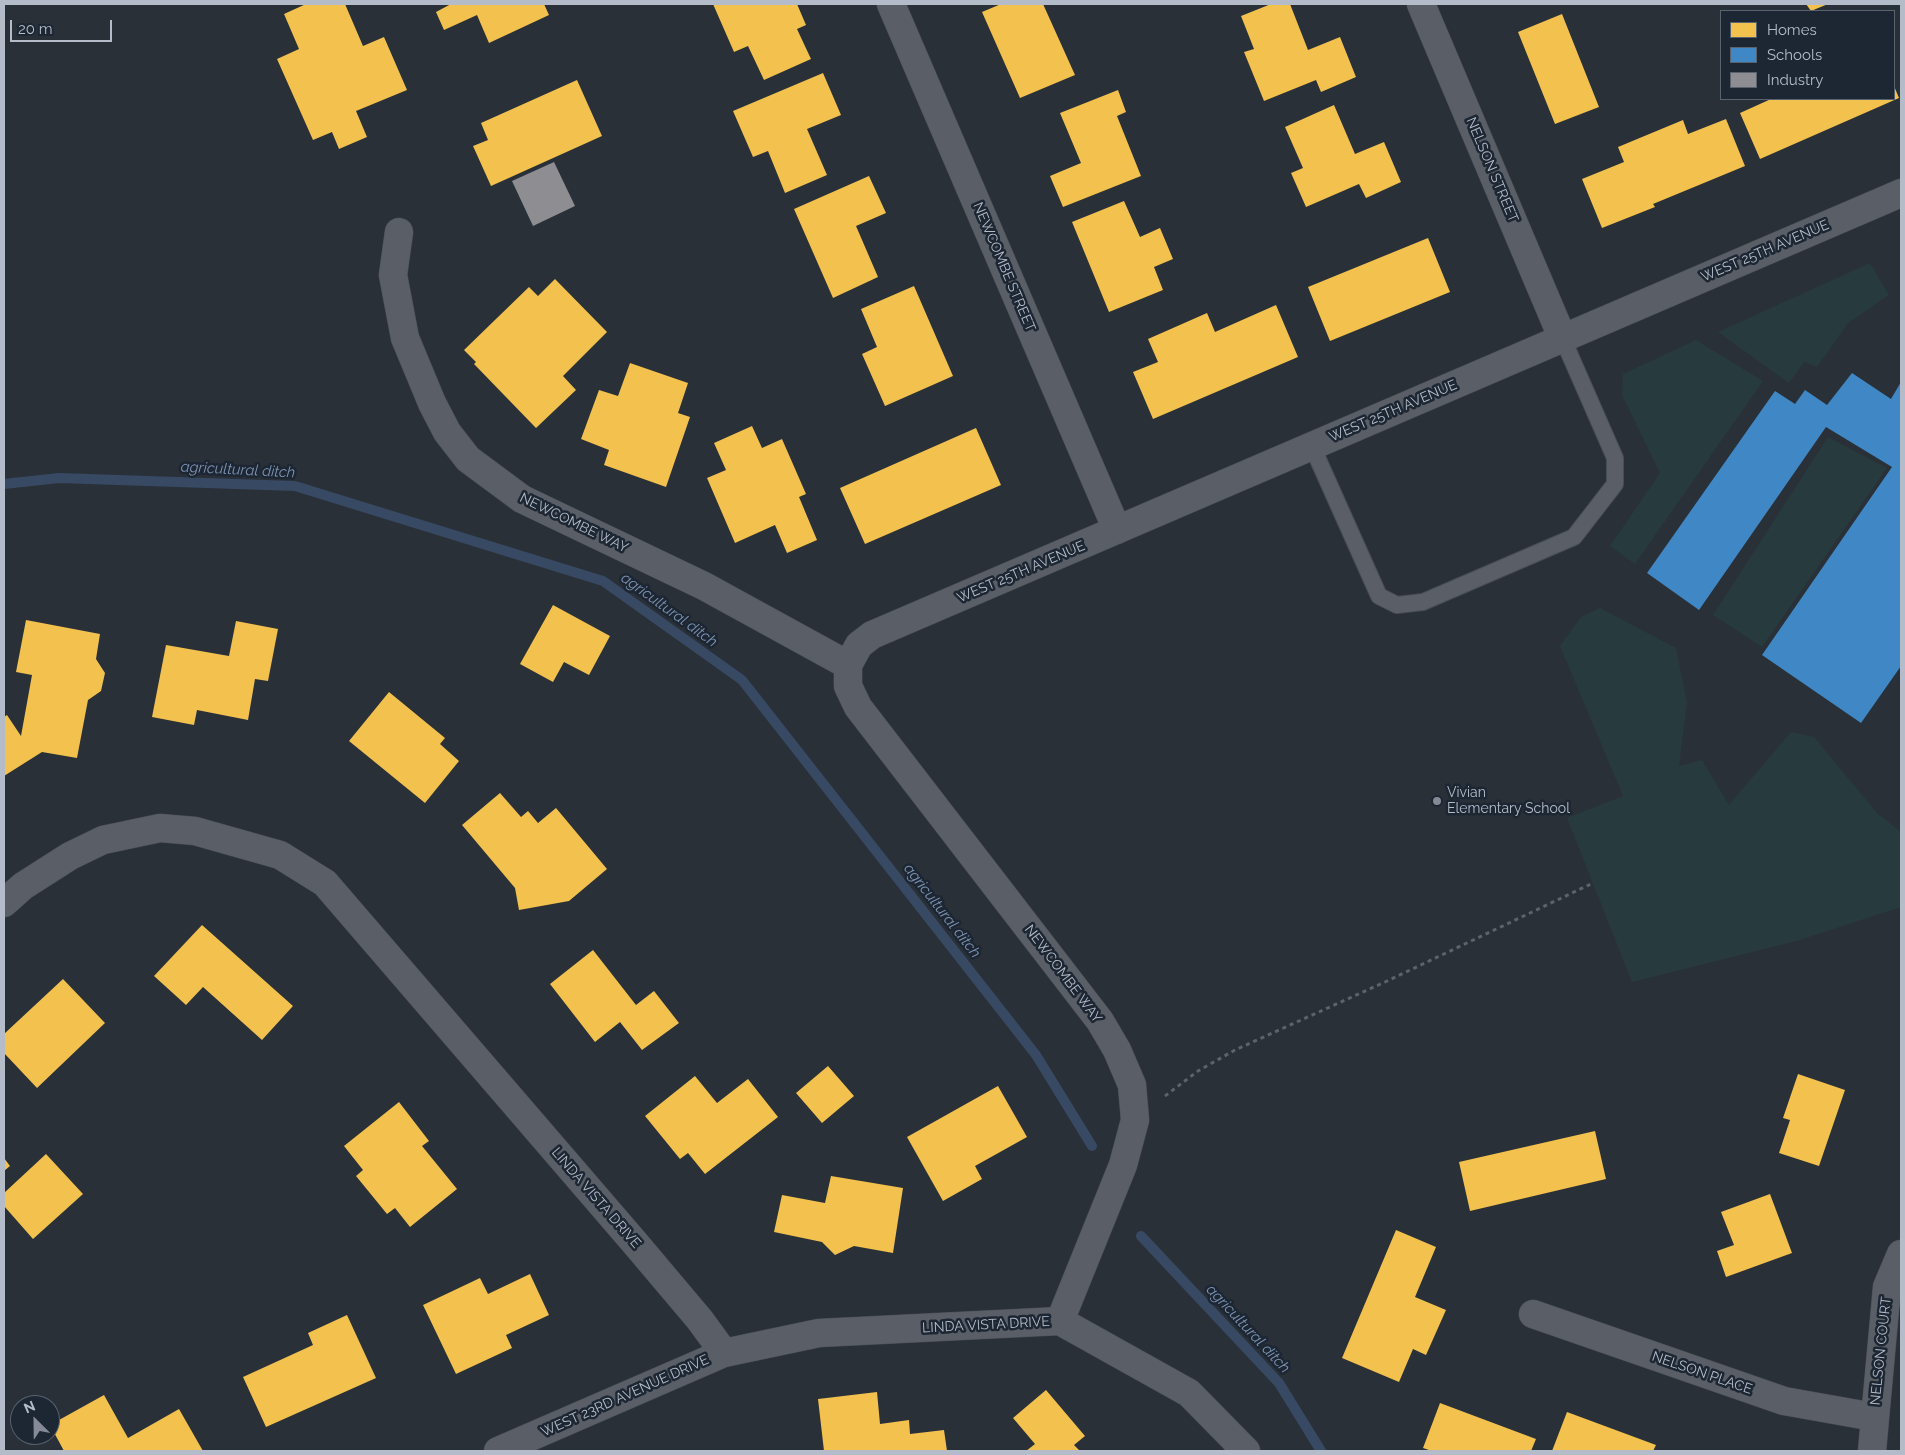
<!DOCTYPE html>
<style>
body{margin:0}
#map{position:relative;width:1905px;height:1455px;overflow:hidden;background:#2a3038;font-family:Raleway,sans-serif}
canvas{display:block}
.frame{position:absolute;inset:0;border:5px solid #b4bcc9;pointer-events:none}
.legend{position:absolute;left:1720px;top:10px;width:175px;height:90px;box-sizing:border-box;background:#1d2633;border:1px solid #59626f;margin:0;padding:6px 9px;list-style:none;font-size:15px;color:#b4bcc9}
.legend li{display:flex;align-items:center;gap:10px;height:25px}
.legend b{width:25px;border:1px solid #59626f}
.north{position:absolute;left:10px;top:1395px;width:50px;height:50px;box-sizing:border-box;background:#1d2633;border:1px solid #59626f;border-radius:50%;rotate:337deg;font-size:14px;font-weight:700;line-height:20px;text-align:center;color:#b4bcc9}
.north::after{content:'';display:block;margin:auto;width:18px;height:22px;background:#848b96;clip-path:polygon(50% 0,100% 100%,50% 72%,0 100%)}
.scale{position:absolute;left:10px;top:20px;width:102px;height:22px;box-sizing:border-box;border:2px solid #b4bcc9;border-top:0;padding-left:6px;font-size:15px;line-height:18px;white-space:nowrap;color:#b4bcc9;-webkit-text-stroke:4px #1d2633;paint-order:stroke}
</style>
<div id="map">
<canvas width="1905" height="1455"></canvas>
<div class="frame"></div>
<ul class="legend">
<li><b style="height:14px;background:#f2c14e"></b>Homes</li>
<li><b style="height:14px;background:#3f88c5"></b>Schools</li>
<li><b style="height:14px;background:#8d8d92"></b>Industry</li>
</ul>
<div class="north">N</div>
<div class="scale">20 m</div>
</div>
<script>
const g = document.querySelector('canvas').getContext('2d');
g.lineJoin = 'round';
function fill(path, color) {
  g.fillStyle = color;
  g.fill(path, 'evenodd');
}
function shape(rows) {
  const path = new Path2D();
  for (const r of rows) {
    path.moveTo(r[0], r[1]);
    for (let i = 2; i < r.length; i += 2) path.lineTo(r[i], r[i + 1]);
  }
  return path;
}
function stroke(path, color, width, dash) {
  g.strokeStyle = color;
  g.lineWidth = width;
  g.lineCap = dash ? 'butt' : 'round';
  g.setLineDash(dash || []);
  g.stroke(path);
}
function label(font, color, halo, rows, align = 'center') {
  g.font = font + ' Raleway,sans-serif';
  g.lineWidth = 5;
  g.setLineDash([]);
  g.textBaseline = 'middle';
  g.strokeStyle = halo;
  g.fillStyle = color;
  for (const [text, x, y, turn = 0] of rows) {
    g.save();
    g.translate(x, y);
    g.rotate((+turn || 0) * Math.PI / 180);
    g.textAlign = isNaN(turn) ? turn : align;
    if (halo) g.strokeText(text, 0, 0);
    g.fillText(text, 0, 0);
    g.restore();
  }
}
const green = shape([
 [1870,263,1889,295,1848,323,1817,367,1804,362,1789,383,1718,332],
 [1696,340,1763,381,1635,564,1610,546,1660,473,1622,395,1623,374],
 [1828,437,1887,468,1762,647,1713,615],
 [1600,608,1676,648,1687,702,1679,766,1702,760,1729,805,1791,732,1814,737,1877,813,1901,832,1901,907,1800,940,1632,982,1567,818,1623,796,1560,646,1581,617]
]);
const homes = shape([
 [306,4,345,4,363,46,384,37,407,90,356,111,367,137,339,149,332,132,313,140,277,59,299,49,284,14],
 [451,4,544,4,549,15,489,43,477,15,444,30,436,12],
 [713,4,797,4,806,25,797,29,811,59,764,80,748,46,734,52],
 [1001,4,1043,4,1075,75,1020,98,982,12],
 [1271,4,1290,4,1308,50,1340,37,1356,77,1321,92,1316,80,1264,101,1244,52,1254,49,1241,16],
 [1806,4,1828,4,1811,11],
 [1562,14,1599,107,1555,124,1518,32],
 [823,73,841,115,807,129,827,175,785,193,768,151,753,157,733,111],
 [577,80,602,136,491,186,473,146,488,140,481,123],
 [1894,86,1899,98,1760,159,1740,113,1771,99,1894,99],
 [1118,90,1126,112,1117,116,1141,176,1063,207,1050,176,1081,163,1060,113],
 [1334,105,1355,154,1384,142,1401,182,1366,198,1359,184,1306,207,1291,173,1303,168,1285,127],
 [1726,119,1745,166,1653,204,1655,207,1602,228,1582,179,1624,162,1618,147,1683,120,1688,134],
 [869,176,886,213,856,226,878,277,833,298,794,209],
 [1124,201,1140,237,1160,228,1173,259,1154,267,1163,290,1109,312,1072,222],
 [1428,238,1450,292,1330,341,1308,287],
 [555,279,607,332,563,376,576,390,536,428,474,364,476,362,464,350,529,287,538,296],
 [914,286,953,376,885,406,862,354,877,347,861,309],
 [1276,305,1298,357,1153,419,1133,372,1158,362,1148,339,1207,313,1215,332],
 [630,363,688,383,678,413,690,417,666,487,604,465,609,450,581,439,599,390,618,396],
 [752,426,762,448,782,439,806,494,799,497,817,540,787,553,775,525,735,543,707,478,726,470,714,443],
 [976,428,1001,485,865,544,840,488],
 [553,605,610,636,589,675,564,662,553,682,520,664],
 [26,620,100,634,96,659,105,673,101,691,88,700,77,758,42,752,4,776,4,717,7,715,21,736,32,675,16,672],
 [236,621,278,629,268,681,255,679,248,720,197,710,194,725,152,717,166,645,229,656],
 [389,692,445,738,440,744,459,761,425,803,349,741],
 [500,793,521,817,528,811,538,823,556,808,607,869,569,901,519,910,515,888,462,825],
 [202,925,293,1006,262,1040,203,987,186,1005,154,976],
 [593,950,636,1005,654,991,679,1023,642,1050,620,1022,595,1042,550,984],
 [63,979,105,1023,37,1088,4,1053,4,1034],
 [828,1066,854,1096,822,1123,796,1093],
 [1798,1074,1845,1090,1819,1166,1779,1153,1790,1120,1783,1118],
 [695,1076,717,1103,748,1079,778,1117,705,1174,688,1153,680,1159,645,1116],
 [998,1086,1027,1137,975,1166,982,1179,943,1201,907,1137],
 [399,1102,429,1141,422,1146,457,1189,410,1227,395,1208,387,1214,356,1176,363,1170,344,1146],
 [1595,1131,1606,1179,1470,1211,1459,1162],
 [46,1154,83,1194,33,1239,4,1206,4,1193],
 [4,1158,10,1166,4,1171],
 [831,1176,903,1188,893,1253,854,1246,835,1255,822,1242,774,1232,782,1195,825,1203],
 [1770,1194,1792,1253,1726,1277,1717,1251,1734,1245,1721,1212],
 [1396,1230,1436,1247,1415,1297,1446,1310,1426,1355,1413,1349,1399,1382,1342,1358],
 [530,1274,549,1315,506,1335,512,1348,456,1374,423,1305,480,1278,488,1294],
 [347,1315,376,1378,266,1427,243,1377,313,1345,308,1333],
 [1046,1390,1085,1436,1074,1445,1080,1451,1026,1451,1035,1444,1013,1418],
 [877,1392,880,1424,909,1420,910,1434,944,1430,947,1451,824,1451,818,1399],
 [104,1395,128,1438,179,1409,203,1451,64,1451,50,1425],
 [1440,1403,1536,1439,1531,1451,1432,1451,1423,1448],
 [1567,1412,1656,1445,1653,1451,1552,1451]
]);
const schools = shape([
 [1852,373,1891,399,1901,382,1901,666,1861,723,1762,655,1892,467,1826,427,1699,610,1647,573,1775,391,1795,404,1805,390,1827,405]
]);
const industry = shape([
 [554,162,575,206,533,226,512,181]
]);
const stream = shape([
 [4,484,59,478,295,486,603,581,742,680,1036,1055,1092,1146],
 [1141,1236,1279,1383,1321,1451]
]);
const path = shape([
 [1165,1096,1198,1071,1235,1050,1385,982,1593,883]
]);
const service = shape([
 [1312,446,1379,596,1397,605,1423,602,1574,537,1615,484,1615,458,1562,337]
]);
const minor = shape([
 [891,4,1117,530],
 [1421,4,1562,337],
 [399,232,393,275,405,338,432,403,447,432,468,459,522,499,704,586,848,665],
 [4,903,23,886,70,856,103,840,160,828,195,831,280,855,325,883,635,1243,700,1320,724,1353],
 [1533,1314,1784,1401,1874,1417],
 [1060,1321,1123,1165,1135,1120,1132,1085,1117,1050,1100,1021,858,707,848,686,848,665,859,645,872,635,1901,193],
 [498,1451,724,1353,819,1333,1060,1321,1189,1393,1246,1451],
 [1872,1451,1887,1287,1901,1254]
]);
const markers = [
 [1437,801,5,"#848b96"]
];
const streetNames = [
 ["NELSON STREET",1492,170,67],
 ["WEST 25TH AVENUE",1765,251,-23],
 ["NEWCOMBE STREET",1004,267,67],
 ["WEST 25TH AVENUE",1393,411,-23],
 ["NEWCOMBE WAY",574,523,26],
 ["WEST 25TH AVENUE",1021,572,-23],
 ["NEWCOMBE WAY",1063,974,53],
 ["LINDA VISTA DRIVE",596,1198,49],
 ["LINDA VISTA DRIVE",986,1325,-3],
 ["NELSON COURT",1881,1351,-84],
 ["NELSON PLACE",1702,1373,19],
 ["WEST 23RD AVENUE DRIVE",625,1396,-24]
];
const poiNames = [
 ["Vivian",1447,793],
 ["Elementary School",1447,809]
];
const waterNames = [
 ["agricultural ditch",238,470,3],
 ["agricultural ditch",669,610,36],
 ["agricultural ditch",942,911,52],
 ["agricultural ditch",1248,1329,47]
];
fill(green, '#273a3e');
fill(homes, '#f2c14e');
fill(schools, '#3f88c5');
fill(industry, '#8d8d92');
stroke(stream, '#384963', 10);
stroke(service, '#484c53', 18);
stroke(minor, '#484c53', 29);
stroke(path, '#5d636a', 3, [4, 4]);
stroke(service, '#5a5e66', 16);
stroke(minor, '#5a5e66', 28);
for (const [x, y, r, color] of markers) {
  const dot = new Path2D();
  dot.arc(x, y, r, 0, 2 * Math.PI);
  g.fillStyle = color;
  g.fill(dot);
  stroke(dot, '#1d2633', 2);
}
label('14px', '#b4bcc9', '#1d2633', streetNames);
label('14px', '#b4bcc9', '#1d2633', poiNames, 'left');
label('italic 15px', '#7c92b1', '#1d2633', waterNames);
</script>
